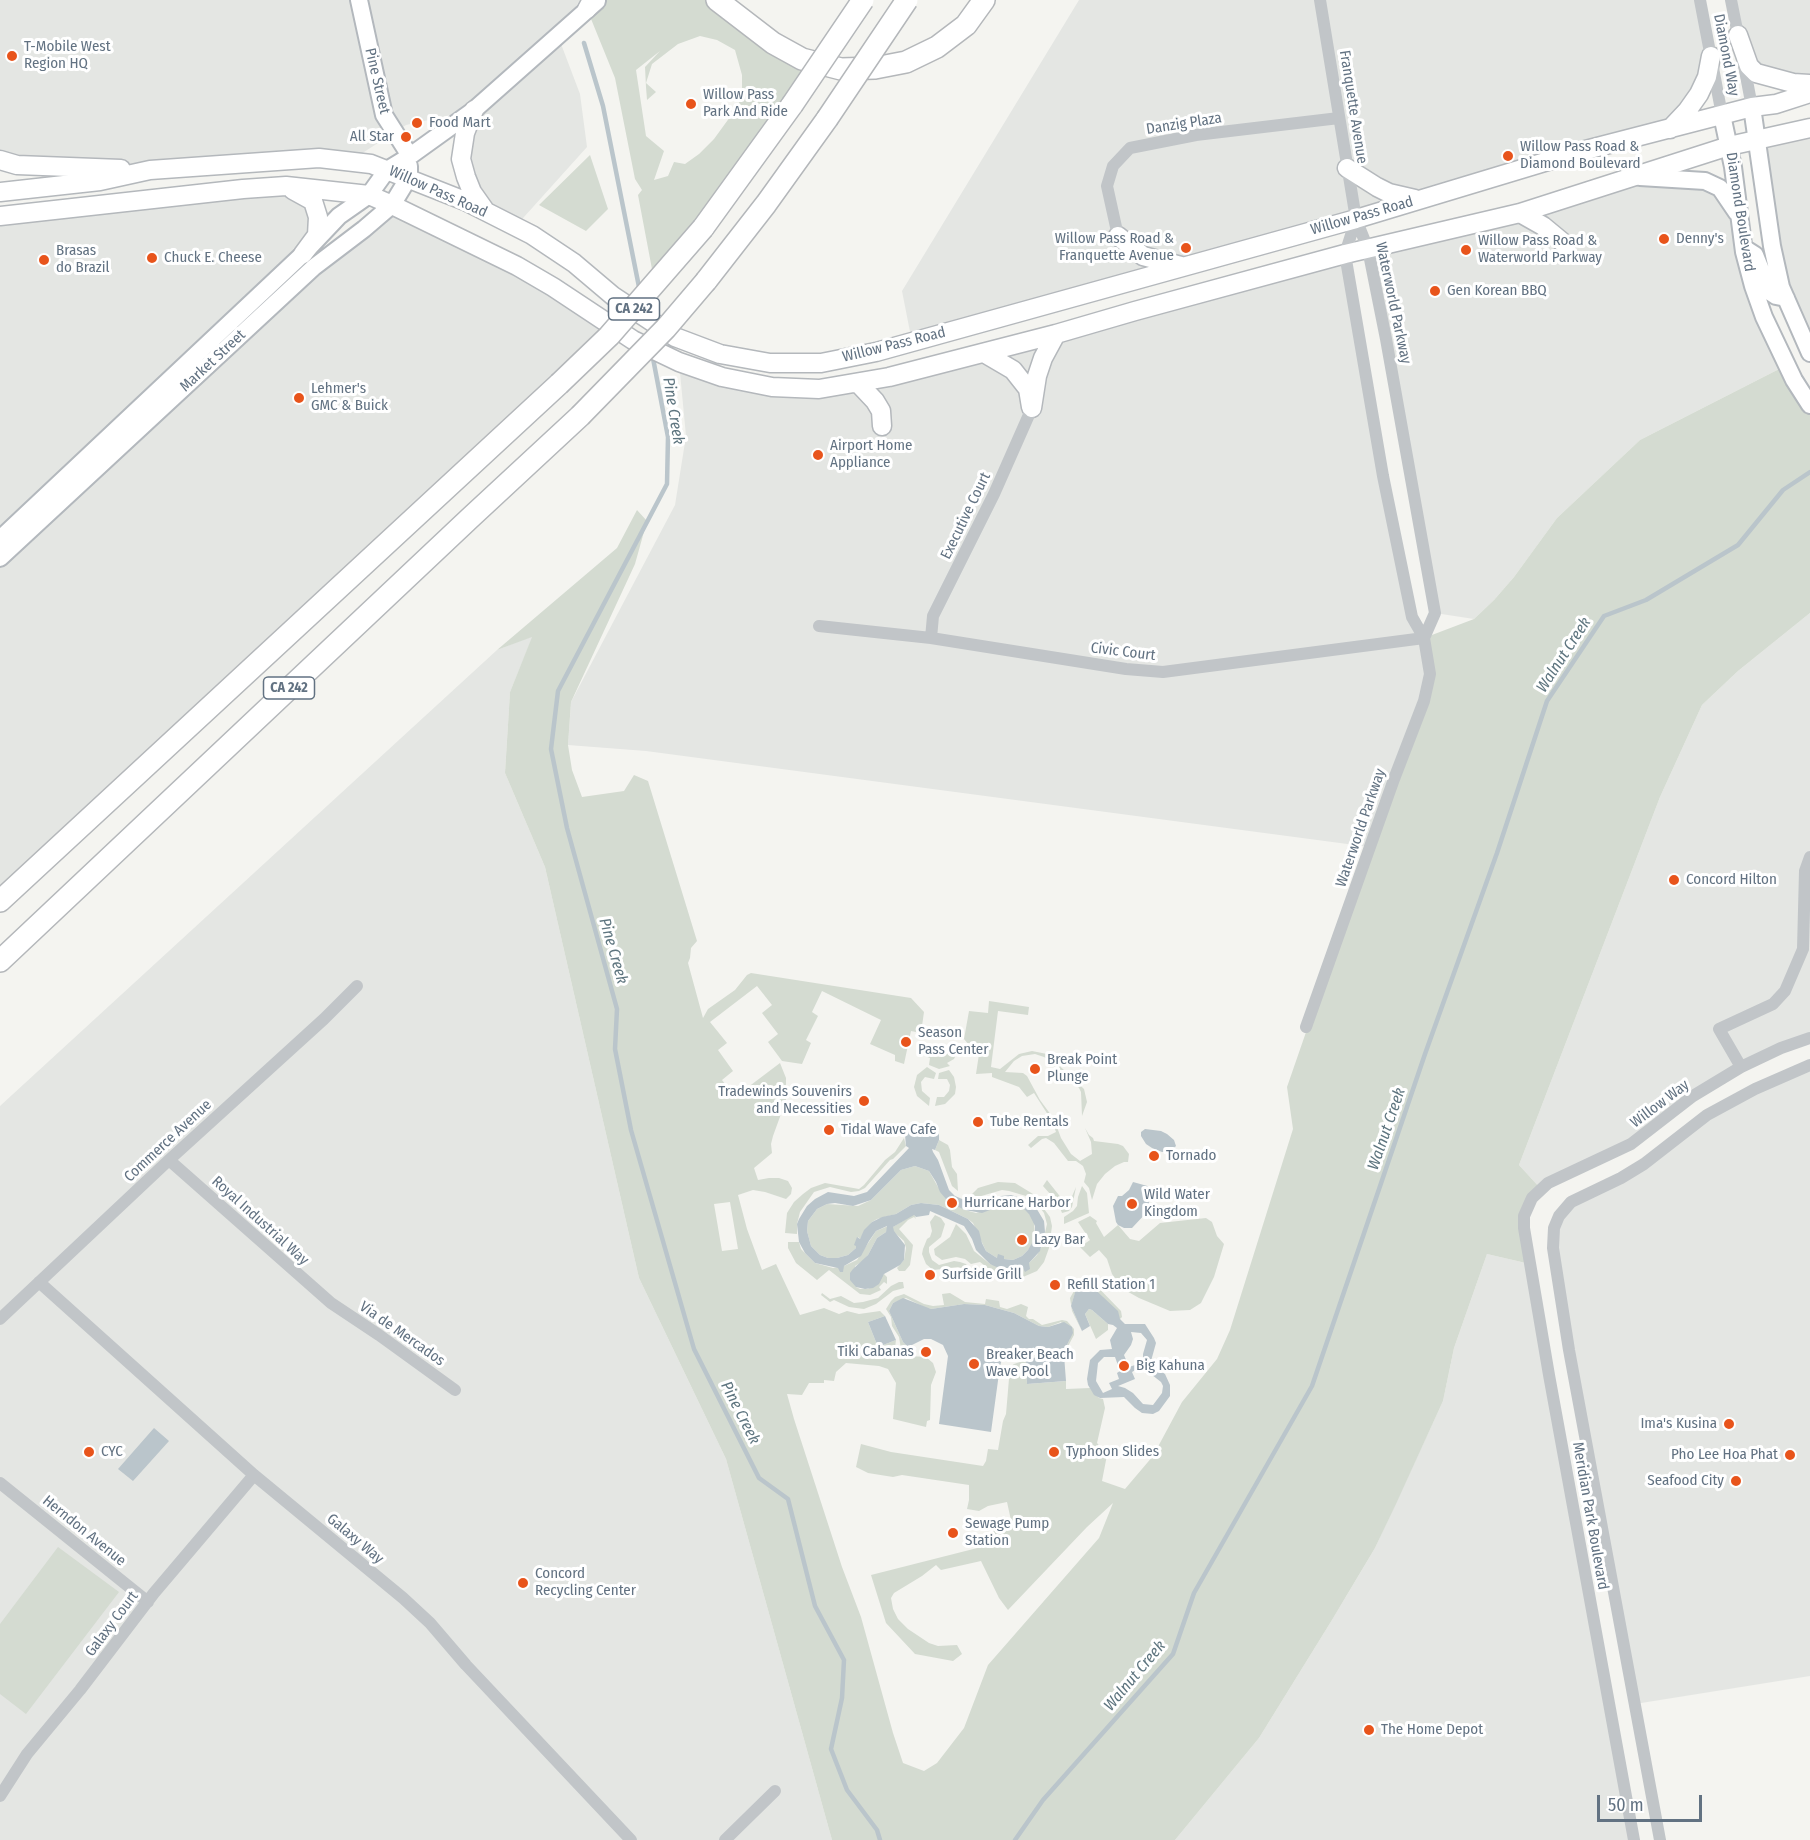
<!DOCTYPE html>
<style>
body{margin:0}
#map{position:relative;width:1810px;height:1840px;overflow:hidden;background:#f4f4f0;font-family:"Fira Sans Condensed",sans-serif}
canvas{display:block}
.scale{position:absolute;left:1597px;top:1795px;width:105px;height:27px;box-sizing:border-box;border:3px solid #627282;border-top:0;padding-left:8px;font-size:18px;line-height:21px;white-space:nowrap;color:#627282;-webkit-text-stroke:4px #fff;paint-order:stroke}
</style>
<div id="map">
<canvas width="1810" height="1840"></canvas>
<div class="scale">50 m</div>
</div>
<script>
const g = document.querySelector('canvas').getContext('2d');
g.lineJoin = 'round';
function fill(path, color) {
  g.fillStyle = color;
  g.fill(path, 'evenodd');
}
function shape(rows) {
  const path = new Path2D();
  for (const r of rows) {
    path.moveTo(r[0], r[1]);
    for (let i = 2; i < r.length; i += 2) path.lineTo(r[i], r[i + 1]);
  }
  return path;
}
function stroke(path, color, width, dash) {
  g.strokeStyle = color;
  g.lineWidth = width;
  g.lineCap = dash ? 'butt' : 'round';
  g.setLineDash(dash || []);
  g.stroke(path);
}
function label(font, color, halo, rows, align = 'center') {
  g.font = font + ' "Fira Sans Condensed",sans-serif';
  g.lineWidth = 6;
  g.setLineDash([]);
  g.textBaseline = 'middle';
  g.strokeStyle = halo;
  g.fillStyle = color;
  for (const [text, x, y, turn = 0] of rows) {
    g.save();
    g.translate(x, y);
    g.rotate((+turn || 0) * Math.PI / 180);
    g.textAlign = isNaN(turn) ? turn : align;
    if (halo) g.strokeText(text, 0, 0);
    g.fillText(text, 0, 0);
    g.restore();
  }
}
const built = shape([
 [0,0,580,0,558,36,580,94,587,147,515,227,487,213,468,163,473,110,406,125,350,161,150,170,0,160],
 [1079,0,1700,0,1711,56,1669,129,912,342,902,291],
 [1731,0,1810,0,1810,84,1756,73],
 [1810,128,1810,353,1781,287,1757,139],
 [1636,177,1720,188,1787,365,1640,440,1557,518,1514,577,1494,600,1474,619,1435,613,1368,249],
 [286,186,313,201,317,235,0,539,0,215],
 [392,205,616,328,0,901,0,558],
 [1345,254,1383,476,1430,674,1370,847,646,751,568,745,571,702,675,505,686,436,679,362,819,389],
 [1810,613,1810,1038,1741,1067,1631,1144,1541,1189,1519,1165,1660,797,1702,705,1738,671],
 [533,636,510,692,505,773,545,867,639,1278,726,1459,832,1840,0,1840,0,1106,497,650],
 [1810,1065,1810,1676,1635,1704,1553,1248,1559,1216,1609,1184,1707,1115],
 [1487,1254,1530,1264,1634,1840,1175,1840,1259,1738,1332,1620,1375,1548,1443,1401,1454,1348]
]);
const green = shape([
 [598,0,717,0,820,64,655,285,638,195,642,190,635,179,615,78,587,9],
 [700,36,717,40,735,50,742,75,742,93,738,106,714,139,699,154,685,164,674,162,668,176,654,180,664,151,646,136,636,70,660,51,645,67,646,87,647,100,656,92,646,83,652,64,678,44],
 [590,155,608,209,586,231,539,205],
 [1787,365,1810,405,1810,613,1738,671,1702,705,1660,797,1519,1165,1541,1189,1527,1209,1530,1264,1487,1254,1454,1348,1443,1401,1396,1504,1375,1548,1332,1620,1259,1738,1175,1840,832,1840,726,1459,639,1278,545,867,505,773,510,692,532,637,497,650,617,548,637,510,647,521,635,564,571,702,568,745,572,770,582,797,624,791,634,775,648,781,697,941,691,948,690,958,688,963,703,1018,708,1009,735,990,747,975,751,973,911,998,924,1012,921,1033,911,1031,904,1064,895,1061,895,1055,870,1044,881,1020,822,991,812,1012,818,1016,806,1040,811,1043,802,1064,782,1061,768,1042,778,1034,762,1013,772,1005,757,986,710,1022,727,1043,718,1050,733,1071,722,1080,735,1097,780,1063,786,1078,786,1104,781,1114,773,1136,771,1144,772,1153,754,1168,758,1180,769,1178,779,1178,788,1181,792,1188,791,1194,786,1199,765,1192,753,1190,738,1195,747,1229,762,1270,776,1264,800,1315,824,1308,839,1314,847,1311,859,1314,880,1311,885,1316,868,1322,878,1347,896,1340,895,1348,897,1352,910,1356,926,1357,933,1363,936,1372,931,1385,930,1420,927,1421,926,1427,893,1419,896,1383,888,1369,879,1366,846,1363,836,1372,834,1381,824,1380,824,1383,809,1383,802,1395,787,1394,794,1419,842,1567,861,1617,893,1733,903,1763,924,1771,937,1763,964,1728,988,1665,1099,1538,1113,1503,1087,1527,1008,1610,999,1598,981,1561,941,1570,936,1565,922,1576,894,1593,891,1598,893,1609,898,1619,908,1629,929,1643,938,1646,957,1645,962,1654,953,1661,915,1654,886,1623,871,1575,997,1543,993,1530,1012,1525,1007,1502,988,1506,979,1511,967,1509,969,1500,969,1485,902,1475,893,1477,868,1473,856,1467,861,1444,891,1452,983,1466,986,1461,988,1449,998,1450,1003,1421,1006,1414,1010,1367,1014,1364,1026,1360,1027,1384,1066,1381,1066,1389,1090,1388,1099,1398,1103,1399,1105,1408,1097,1443,1107,1455,1102,1481,1125,1489,1153,1456,1182,1402,1217,1359,1230,1330,1293,1129,1287,1087,1430,674,1424,638,1474,619,1494,600,1514,577,1557,518,1640,440],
 [730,1202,738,1249,722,1251,714,1204],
 [989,1001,1029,1007,1028,1015,998,1011,991,1067,1000,1069,1019,1054,1032,1051,1047,1054,1084,1089,1087,1102,1082,1116,1081,1092,1079,1088,1070,1077,1060,1074,1049,1060,1044,1057,1035,1054,1022,1056,1014,1061,1005,1072,1023,1073,1027,1076,1040,1100,1054,1119,1061,1138,1071,1154,1080,1161,1092,1154,1091,1142,1085,1128,1089,1135,1093,1138,1094,1141,1118,1144,1123,1146,1129,1154,1128,1162,1124,1162,1115,1166,1105,1174,1097,1184,1092,1200,1089,1188,1084,1182,1086,1174,1083,1166,1076,1161,1068,1161,1054,1143,1046,1138,1042,1139,1031,1148,1028,1145,1038,1136,1048,1136,1056,1132,1052,1121,1034,1093,1027,1097,1019,1087,992,1077,992,1073,976,1074,979,1054,974,1051,964,1039,969,1011,988,1013],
 [928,1047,930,1047,938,1054,944,1054,948,1050,954,1051,956,1055,954,1059,947,1063,950,1066,939,1069,929,1065,930,1058,925,1056,924,1052],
 [927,1067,936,1073,934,1079,925,1077,921,1082,922,1091,930,1098,929,1106,917,1096,914,1087,917,1075],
 [949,1070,954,1077,956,1087,955,1094,945,1104,935,1106,937,1097,944,1097,949,1091,950,1085,947,1079,938,1079,939,1073],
 [904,1138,906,1146,893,1159,890,1160,865,1188,859,1191,851,1192,830,1187,814,1192,800,1212,797,1224,797,1234,785,1233,787,1213,794,1202,803,1194,811,1188,825,1183,859,1189,864,1185,885,1160,895,1152],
 [939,1140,948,1145,950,1150,952,1167,957,1174,958,1191,952,1186,939,1152,935,1150],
 [915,1166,929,1171,938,1187,965,1210,976,1213,1003,1205,1015,1205,1024,1209,1029,1213,1034,1222,1035,1238,1031,1247,1022,1256,1013,1260,997,1258,986,1251,973,1223,968,1219,939,1205,921,1203,911,1205,896,1214,877,1219,872,1222,860,1239,858,1237,856,1248,848,1255,837,1258,828,1258,820,1255,811,1246,807,1231,808,1221,817,1209,827,1204,858,1206,871,1200,901,1170],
 [1047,1180,1066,1204,1070,1201,1076,1187,1072,1207,1069,1211,1062,1213,1058,1203,1043,1186],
 [998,1182,1015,1183,1033,1194,1050,1217,1052,1226,1049,1248,1044,1262,1037,1271,1023,1277,1015,1278,993,1272,980,1262,971,1264,965,1259,956,1257,942,1260,935,1255,934,1249,950,1237,956,1224,966,1234,974,1251,990,1264,1015,1269,1029,1263,1037,1255,1042,1246,1047,1224,1044,1213,1038,1205,1026,1196,1009,1191,1002,1190,971,1199,969,1197,978,1188],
 [1082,1186,1087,1193,1089,1213,1064,1224,1064,1217,1073,1211,1077,1206,1078,1197],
 [914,1214,916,1219,914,1217,908,1220,899,1229,913,1245,910,1265,905,1271,899,1271,897,1268,904,1260,906,1248,904,1241,893,1231,893,1227],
 [935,1215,941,1218,945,1224,941,1237,929,1247,929,1252,932,1260,939,1265,954,1261,960,1262,966,1264,971,1271,958,1267,933,1270,926,1264,922,1254,923,1249,927,1239,930,1237,932,1231,930,1222],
 [1090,1216,1097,1221,1096,1223,1104,1237,1118,1225,1130,1239,1139,1241,1160,1223,1206,1218,1212,1222,1217,1236,1224,1244,1214,1277,1201,1303,1190,1310,1170,1311,1139,1298,1123,1289,1112,1274,1107,1259,1099,1250,1090,1257,1080,1247,1090,1240,1078,1222],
 [888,1226,886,1232,877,1238,868,1255,863,1261,855,1266,856,1287,860,1289,868,1289,884,1274,887,1277,887,1284,884,1282,879,1287,881,1290,870,1295,860,1294,829,1270,817,1280,796,1263,788,1248,788,1242,799,1242,801,1249,815,1263,833,1268,844,1266,857,1260,876,1231],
 [1088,1277,1121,1311,1122,1317,1120,1319,1076,1290,1071,1306,1083,1333,1072,1311,1070,1298,1078,1284],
 [899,1282,903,1282,904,1288,893,1291,876,1304,864,1309,849,1307,834,1300,830,1302,821,1295,822,1293,830,1299,841,1296,854,1303,863,1302,878,1298,891,1286],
 [950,1293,965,1302,985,1304,986,1299,999,1301,1000,1307,1007,1309,1021,1304,1028,1307,1026,1316,1029,1319,1033,1319,1042,1325,1062,1320,1067,1321,1074,1329,1074,1335,1066,1350,1064,1351,1070,1339,1061,1322,1048,1327,1039,1326,1014,1313,985,1305,964,1304,931,1309,926,1308,906,1298,893,1303,889,1311,903,1342,908,1347,906,1350,901,1349,899,1337,892,1326,891,1317,886,1309,891,1301,895,1297,904,1294,924,1304,933,1306,944,1305,942,1294],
 [1089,1309,1092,1310,1108,1324,1108,1330,1096,1339,1085,1314],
 [58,1547,119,1592,26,1714,0,1694,0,1624]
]);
const water = shape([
 [914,1126,928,1129,936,1129,939,1135,939,1140,935,1150,932,1149,933,1152,938,1160,949,1190,955,1196,974,1204,985,1202,1001,1196,1011,1195,1024,1199,1035,1206,1044,1221,1045,1232,1040,1251,1029,1263,1030,1269,1025,1272,1022,1266,1003,1270,990,1264,976,1250,972,1239,964,1226,930,1211,929,1215,916,1217,914,1215,893,1227,894,1231,905,1245,904,1260,900,1265,884,1274,879,1284,873,1288,865,1289,856,1287,850,1280,850,1273,853,1269,868,1255,877,1238,886,1232,887,1226,876,1231,869,1241,861,1256,844,1266,843,1272,840,1272,838,1268,815,1263,805,1253,799,1242,797,1224,799,1219,807,1206,815,1199,828,1192,854,1196,867,1192,909,1148,906,1146,905,1135,908,1129],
 [915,1166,929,1171,936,1182,940,1192,946,1199,952,1204,965,1210,982,1213,1003,1205,1015,1205,1024,1209,1029,1214,1035,1226,1035,1238,1028,1250,1022,1256,1013,1260,1004,1259,1004,1256,998,1254,997,1258,986,1251,982,1243,979,1231,968,1219,939,1205,921,1203,911,1205,896,1214,882,1217,872,1222,864,1230,860,1239,857,1237,854,1245,856,1246,856,1248,848,1255,837,1258,828,1258,820,1255,811,1246,807,1231,808,1221,817,1209,827,1204,835,1203,853,1206,871,1200,901,1170],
 [1145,1129,1161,1131,1167,1134,1174,1140,1176,1146,1173,1149,1168,1151,1162,1152,1152,1148,1146,1144,1141,1136,1141,1132],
 [1133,1182,1151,1187,1148,1211,1132,1228,1124,1228,1118,1225,1116,1222,1113,1206,1118,1196,1122,1196,1129,1190],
 [1087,1282,1118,1311,1120,1319,1125,1324,1145,1324,1154,1338,1156,1343,1151,1361,1151,1365,1165,1374,1170,1385,1170,1396,1159,1411,1153,1414,1142,1413,1135,1408,1124,1397,1100,1398,1094,1395,1088,1385,1087,1379,1090,1360,1100,1350,1112,1349,1110,1340,1117,1328,1113,1325,1108,1324,1092,1310,1089,1309,1085,1314,1090,1326,1082,1331,1071,1306,1076,1289],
 [1131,1332,1141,1333,1147,1340,1143,1354,1143,1363,1147,1371,1161,1382,1163,1386,1162,1393,1153,1405,1143,1404,1133,1393,1125,1388,1118,1386,1135,1379,1132,1372,1137,1369,1135,1365,1129,1367,1124,1355,1131,1345,1133,1339],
 [1104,1357,1115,1357,1120,1371,1117,1373,1119,1379,1109,1383,1112,1389,1103,1393,1096,1381,1098,1363],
 [903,1298,931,1309,964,1304,985,1305,1014,1313,1039,1326,1048,1327,1064,1322,1072,1327,1073,1333,1064,1351,1056,1351,1047,1348,1038,1350,1029,1355,1013,1351,1008,1352,1003,1356,1000,1366,991,1432,939,1424,948,1356,943,1345,931,1339,924,1339,908,1347,903,1342,889,1311,893,1303],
 [885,1316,896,1340,878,1347,868,1322],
 [1044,1352,1064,1355,1066,1381,1027,1384,1026,1360,1034,1358],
 [154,1428,169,1441,133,1481,118,1469]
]);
const stream = shape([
 [584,43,603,106,640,292],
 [652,353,668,437,667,484,558,691,551,749,567,828,617,1009,615,1049,631,1130,694,1349,759,1478,788,1499,815,1606,844,1660,842,1698,831,1749,847,1790,877,1830,880,1840],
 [1015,1840,1043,1800,1173,1654,1194,1593,1312,1386,1425,1054,1497,853,1547,701,1604,616,1646,600,1738,545,1783,490,1810,472]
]);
const street = shape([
 [1320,0,1356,219,1368,249,1386,339,1435,613,1424,638],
 [1700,0,1722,115],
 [1731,0,1739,40],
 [1743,60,1752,107],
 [1118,236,1107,186,1113,166,1130,148,1196,135,1339,118],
 [819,626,931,638,1126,669,1163,672,1424,638],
 [931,638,933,616,994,494,1032,408],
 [1306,1027,1394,779,1424,701,1430,674,1424,638,1412,617,1383,476,1345,254,1356,219],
 [1741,1067,1719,1029,1773,1004,1785,991,1803,949,1805,871,1810,857],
 [169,1160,331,1303,379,1335,455,1390],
 [39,1282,254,1475,403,1598,430,1623,466,1665,631,1840],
 [0,1319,169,1160,324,1019,357,986],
 [0,1483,148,1602],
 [0,1796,27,1754,80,1690,154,1593,254,1475],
 [725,1840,775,1791],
 [1634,1840,1549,1375,1524,1228,1524,1216,1532,1198,1548,1183,1631,1144,1693,1096,1741,1067,1781,1048,1810,1038],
 [1660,1840,1569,1350,1553,1248,1554,1228,1559,1216,1571,1202,1621,1178,1644,1164,1707,1115,1755,1089,1810,1065]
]);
const secondary = shape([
 [359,0,384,115,410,156],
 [1752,107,1772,246,1781,287,1810,353],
 [1722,115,1733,167,1744,252,1753,286,1764,317,1794,380,1810,405],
 [1640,177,1705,181,1720,188,1737,213],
 [1744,248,1755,255,1770,292,1776,296,1786,298],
 [0,539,303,254,339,216,369,195,387,170,410,156,474,110,597,1],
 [0,558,314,267,364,229,392,205,409,177,409,166]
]);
const primary = shape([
 [587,9,592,0],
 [1738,35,1749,66,1756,73,1793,83,1810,84],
 [474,110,465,133,461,159,466,177,472,192,484,209],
 [1670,129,1687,111,1699,94,1707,77,1711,56],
 [0,160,17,165,121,169],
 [1347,168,1377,187,1389,193,1415,199],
 [293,190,313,201,318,217,317,235,303,254],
 [0,192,100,181,150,170,319,158,371,164,465,201,532,235,574,263,613,296,675,337,720,354,770,363,821,363,876,352,1356,219,1578,152,1752,107,1776,104,1810,93],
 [1520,213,1543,226,1566,245],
 [0,216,243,189,286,186,369,195,392,205,517,266,553,287,633,340,679,362,722,377,772,387,819,389,889,377,1056,334,1135,311,1345,254,1520,213,1729,146,1810,128],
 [1118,236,1143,256,1181,266],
 [984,353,1013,370,1028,389,1031,407],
 [858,383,875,401,881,411,882,426],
 [1032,408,1037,376,1043,358,1056,334]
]);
const highway = shape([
 [717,0,773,43,802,59,841,69,875,68,906,62,937,47,966,25,984,0],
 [703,228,792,105],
 [706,281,766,204,827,119],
 [0,901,559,384],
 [0,961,470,518,580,416]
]);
const highwayBridge = shape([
 [792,105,863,0],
 [827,119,907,0],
 [559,384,609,336,703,228],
 [580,416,666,328,706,281]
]);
const markers = [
 [12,56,6,"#e8541b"],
 [691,104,6,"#e8541b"],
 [417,123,6,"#e8541b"],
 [406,137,6,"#e8541b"],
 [1508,156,6,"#e8541b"],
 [1664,239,6,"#e8541b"],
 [1186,248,6,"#e8541b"],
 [1466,250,6,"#e8541b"],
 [152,258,6,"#e8541b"],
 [44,260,6,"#e8541b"],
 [1435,291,6,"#e8541b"],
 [299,398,6,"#e8541b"],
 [818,455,6,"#e8541b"],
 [1674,880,6,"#e8541b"],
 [906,1042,6,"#e8541b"],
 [1035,1069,6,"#e8541b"],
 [864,1101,6,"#e8541b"],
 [978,1122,6,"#e8541b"],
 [829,1130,6,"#e8541b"],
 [1154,1156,6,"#e8541b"],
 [952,1203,6,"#e8541b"],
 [1132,1204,6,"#e8541b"],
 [1022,1240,6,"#e8541b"],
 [930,1275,6,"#e8541b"],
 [1055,1285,6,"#e8541b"],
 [926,1352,6,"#e8541b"],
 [974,1364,6,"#e8541b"],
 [1124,1366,6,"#e8541b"],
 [1729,1424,6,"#e8541b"],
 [89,1452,6,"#e8541b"],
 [1054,1452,6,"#e8541b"],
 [1790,1455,6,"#e8541b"],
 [1736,1481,6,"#e8541b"],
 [953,1533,6,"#e8541b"],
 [523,1583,6,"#e8541b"],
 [1369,1730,6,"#e8541b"]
];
const shields = [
 [634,309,51],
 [289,688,51]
];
const shieldNames = [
 ["CA 242",634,309],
 ["CA 242",289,688]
];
const poiNames = [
 ["T-Mobile West",24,47],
 ["Region HQ",24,64],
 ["Willow Pass",703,95],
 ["Park And Ride",703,112],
 ["Food Mart",429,123],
 ["All Star",394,137,"right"],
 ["Willow Pass Road &",1520,147],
 ["Diamond Boulevard",1520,164],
 ["Willow Pass Road &",1174,239,"right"],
 ["Franquette Avenue",1174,256,"right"],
 ["Denny's",1676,239],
 ["Willow Pass Road &",1478,241],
 ["Waterworld Parkway",1478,258],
 ["Brasas",56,251],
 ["do Brazil",56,268],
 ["Chuck E. Cheese",164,258],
 ["Gen Korean BBQ",1447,291],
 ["Lehmer's",311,389],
 ["GMC & Buick",311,406],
 ["Airport Home",830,446],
 ["Appliance",830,463],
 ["Concord Hilton",1686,880],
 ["Season",918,1033],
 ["Pass Center",918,1050],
 ["Break Point",1047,1060],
 ["Plunge",1047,1077],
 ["Tradewinds Souvenirs",852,1092,"right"],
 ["and Necessities",852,1109,"right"],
 ["Tube Rentals",990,1122],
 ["Tidal Wave Cafe",841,1130],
 ["Tornado",1166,1156],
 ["Wild Water",1144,1195],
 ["Kingdom",1144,1212],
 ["Hurricane Harbor",964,1203],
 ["Lazy Bar",1034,1240],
 ["Surfside Grill",942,1275],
 ["Refill Station 1",1067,1285],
 ["Tiki Cabanas",914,1352,"right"],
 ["Breaker Beach",986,1355],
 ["Wave Pool",986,1372],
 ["Big Kahuna",1136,1366],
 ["Ima's Kusina",1717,1424,"right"],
 ["CYC",101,1452],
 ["Typhoon Slides",1066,1452],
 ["Pho Lee Hoa Phat",1778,1455,"right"],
 ["Seafood City",1724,1481,"right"],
 ["Sewage Pump",965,1524],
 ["Station",965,1541],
 ["Concord",535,1574],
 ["Recycling Center",535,1591],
 ["The Home Depot",1381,1730]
];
const streetNames = [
 ["Diamond Way",1726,55,79],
 ["Pine Street",377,81,77],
 ["Franquette Avenue",1353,107,81],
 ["Danzig Plaza",1184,124,-9],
 ["Willow Pass Road",438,192,24],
 ["Diamond Boulevard",1740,212,81],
 ["Willow Pass Road",1362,216,-16],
 ["Waterworld Parkway",1393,303,78],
 ["Willow Pass Road",894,345,-14],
 ["Market Street",213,361,-43],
 ["Executive Court",966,516,-64],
 ["Civic Court",1123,652,7],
 ["Waterworld Parkway",1361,828,-71],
 ["Willow Way",1660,1104,-37],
 ["Commerce Avenue",168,1141,-43],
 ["Royal Industrial Way",260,1221,42],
 ["Via de Mercados",402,1334,35],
 ["Meridian Park Boulevard",1590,1516,80],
 ["Herndon Avenue",84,1531,39],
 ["Galaxy Way",355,1539,40],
 ["Galaxy Court",112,1624,-53]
];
const waterNames = [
 ["Pine Creek",673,411,81],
 ["Walnut Creek",1564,655,-57],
 ["Pine Creek",613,951,74],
 ["Walnut Creek",1387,1129,-71],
 ["Pine Creek",740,1413,63],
 ["Walnut Creek",1135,1676,-50]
];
fill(built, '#e4e6e3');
fill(green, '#d4dbd1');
fill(water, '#bac5cb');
stroke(stream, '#bac5cb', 4.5);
stroke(secondary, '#b3b8bd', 20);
stroke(primary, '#b4b8bc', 21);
stroke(highway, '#b4b7ba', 24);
stroke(street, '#c1c5c8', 12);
stroke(secondary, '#fff', 16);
stroke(primary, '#fff', 18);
stroke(highway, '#fff', 21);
stroke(highwayBridge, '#b4b7ba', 24, []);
stroke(highwayBridge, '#fff', 21);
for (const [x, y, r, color] of markers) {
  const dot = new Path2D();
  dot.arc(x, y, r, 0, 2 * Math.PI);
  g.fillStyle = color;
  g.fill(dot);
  stroke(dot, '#fff', 2);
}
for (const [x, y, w] of shields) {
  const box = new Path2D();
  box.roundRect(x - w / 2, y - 11, w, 22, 4.5);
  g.fillStyle = '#fff';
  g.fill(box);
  stroke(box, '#627282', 1.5);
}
label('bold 14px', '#627282', null, shieldNames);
label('15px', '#627282', '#fff', poiNames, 'left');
label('15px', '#627282', '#fff', streetNames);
label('italic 16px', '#5e757f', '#fff', waterNames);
</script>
